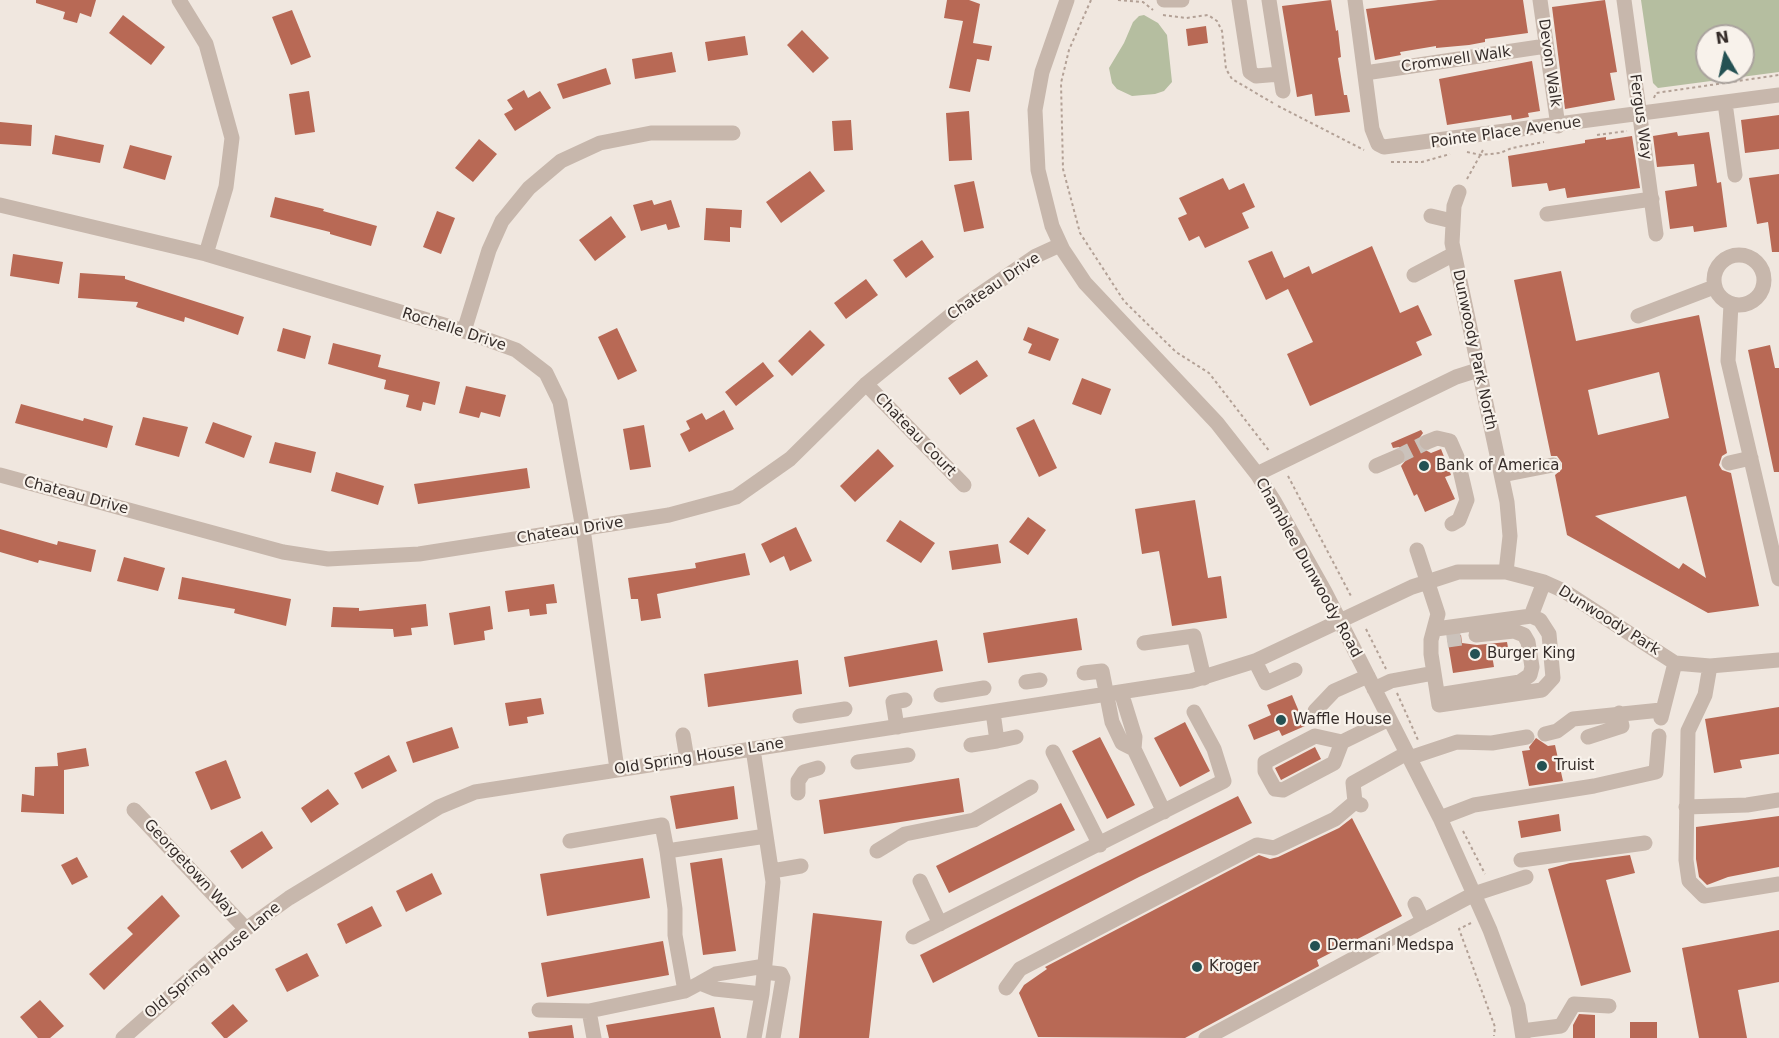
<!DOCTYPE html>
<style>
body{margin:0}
#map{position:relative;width:1779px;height:1038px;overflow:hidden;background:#f0e7df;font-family:"DejaVu Sans",sans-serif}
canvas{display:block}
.north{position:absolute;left:1695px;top:24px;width:60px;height:60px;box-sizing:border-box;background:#f8f2eb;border:2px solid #aaa39e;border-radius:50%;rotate:351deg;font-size:16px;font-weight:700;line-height:24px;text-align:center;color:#362d2a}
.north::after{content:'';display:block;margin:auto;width:21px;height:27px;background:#245153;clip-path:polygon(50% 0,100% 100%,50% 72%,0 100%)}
</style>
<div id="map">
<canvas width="1779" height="1038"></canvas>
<div class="north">N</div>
</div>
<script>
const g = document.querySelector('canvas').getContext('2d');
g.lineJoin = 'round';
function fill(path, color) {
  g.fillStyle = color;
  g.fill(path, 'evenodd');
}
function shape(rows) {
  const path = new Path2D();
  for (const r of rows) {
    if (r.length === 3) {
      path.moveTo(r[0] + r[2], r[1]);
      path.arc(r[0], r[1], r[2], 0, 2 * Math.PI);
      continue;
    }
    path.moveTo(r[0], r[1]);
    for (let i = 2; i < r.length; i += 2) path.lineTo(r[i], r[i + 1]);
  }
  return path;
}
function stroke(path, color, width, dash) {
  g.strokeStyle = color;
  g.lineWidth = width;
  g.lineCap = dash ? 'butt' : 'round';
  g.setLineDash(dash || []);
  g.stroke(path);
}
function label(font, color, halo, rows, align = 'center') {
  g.font = font + ' "DejaVu Sans",sans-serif';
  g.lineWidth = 4.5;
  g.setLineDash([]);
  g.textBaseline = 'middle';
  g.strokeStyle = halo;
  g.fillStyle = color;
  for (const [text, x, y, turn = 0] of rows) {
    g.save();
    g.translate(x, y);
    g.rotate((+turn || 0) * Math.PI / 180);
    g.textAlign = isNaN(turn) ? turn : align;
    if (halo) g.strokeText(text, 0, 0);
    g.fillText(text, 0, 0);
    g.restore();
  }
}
const green = shape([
 [1641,0,1779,0,1779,72,1658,88,1653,83],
 [1707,36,1743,36,1743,72,1707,72],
 [1144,15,1158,23,1167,35,1172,82,1164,91,1155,94,1132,96,1117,89,1112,83,1109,68,1124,43,1133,22,1139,16]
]);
const building = shape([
 [36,0,96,0,91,17,80,13,77,23,63,19,65,12,36,3],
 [947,0,969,0,980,4,973,43,992,46,989,61,977,59,970,92,949,88,963,21,944,18],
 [1331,0,1336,31,1338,30,1341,57,1338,58,1344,95,1347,95,1350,112,1315,116,1312,94,1297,97,1282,6],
 [1438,0,1523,0,1528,33,1485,39,1485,42,1469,45,1436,48,1436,46,1400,52,1401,55,1375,60,1366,9],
 [1605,0,1617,72,1610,73,1615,100,1565,109,1552,7],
 [292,10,311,57,291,65,272,17],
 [123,15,165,47,151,65,109,33],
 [1206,26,1208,43,1188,46,1186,29],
 [802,30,829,58,813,73,787,45],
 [745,36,748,55,708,61,705,42],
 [672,52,676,72,635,79,632,59],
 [1532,61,1540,111,1528,113,1529,117,1512,120,1511,115,1447,125,1439,79],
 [606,68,611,84,563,99,557,84],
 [524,90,528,98,540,91,551,108,515,131,504,114,513,109,507,100],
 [309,91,315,132,295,135,289,94],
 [969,111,972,160,949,161,946,113],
 [1779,115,1779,149,1745,153,1741,120],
 [851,120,853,150,834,151,832,121],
 [0,122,32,125,31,146,0,144],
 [1677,132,1678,136,1709,132,1717,183,1721,182,1727,227,1694,232,1693,226,1670,229,1665,191,1697,186,1694,164,1657,167,1653,136],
 [55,135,104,145,100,163,52,154],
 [1632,136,1640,188,1567,198,1565,188,1549,191,1547,183,1512,187,1508,156,1585,143,1585,140,1606,137,1606,140],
 [479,139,497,154,473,182,455,168],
 [130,145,172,156,165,180,123,168],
 [810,171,825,191,781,223,766,202],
 [1779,174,1779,252,1772,252,1768,222,1757,224,1749,178],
 [1223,178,1229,190,1244,183,1255,207,1242,213,1249,228,1205,248,1199,236,1189,241,1178,218,1187,214,1179,198],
 [974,181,984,228,964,232,954,185],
 [275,197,324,209,323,211,377,226,371,246,330,234,330,232,270,217],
 [652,200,654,205,671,200,680,227,668,230,666,224,641,231,633,205],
 [706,208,742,210,741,228,730,227,730,242,704,240],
 [437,211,455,218,441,254,423,247],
 [611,216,626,237,595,261,579,240],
 [922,240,934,257,906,278,893,260],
 [1372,246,1400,313,1418,305,1432,335,1416,342,1422,355,1310,406,1287,354,1313,342,1288,289,1266,300,1248,261,1272,251,1284,278,1309,266,1312,274],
 [13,254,63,262,59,284,10,276],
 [1561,271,1576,341,1699,315,1727,453,1722,456,1719,465,1722,470,1731,473,1759,606,1708,613,1567,535,1555,475,1562,469,1562,463,1557,456,1551,456,1514,280],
 [1659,372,1669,418,1598,435,1588,390],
 [1686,496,1706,578,1683,563,1679,569,1595,516],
 [80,273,125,276,125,279,244,317,238,335,185,317,184,322,136,307,138,302,78,298],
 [866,279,878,295,846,319,834,303],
 [1028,327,1059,339,1050,361,1028,353,1032,344,1023,340],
 [283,328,311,336,305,359,277,351],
 [617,328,637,371,618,380,598,337],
 [810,330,825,345,792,376,778,361],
 [333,343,381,355,378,367,440,382,435,405,423,402,421,411,406,407,409,395,384,389,386,380,328,364],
 [1770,345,1775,368,1779,368,1779,472,1774,472,1748,350],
 [977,360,988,376,960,395,948,378],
 [763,362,774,376,736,406,725,392],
 [1082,378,1111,389,1101,415,1072,404],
 [466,386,506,395,500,417,481,412,479,418,459,413],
 [21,404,83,421,84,418,113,426,107,448,15,423],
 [724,410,734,429,689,452,680,434,690,429,686,421,702,413,706,420],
 [143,417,188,427,179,457,135,445],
 [1034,419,1057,468,1039,477,1016,428],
 [213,422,252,436,244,458,205,443],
 [644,425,651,467,630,470,623,429],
 [1421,430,1423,433,1418,440,1418,446,1431,453,1441,449,1450,472,1451,475,1445,477,1455,499,1425,512,1417,494,1414,496,1401,466,1407,459,1406,453,1399,447,1393,448,1391,443],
 [275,442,316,452,311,473,269,463],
 [878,449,894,466,855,502,840,486],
 [527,468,530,488,418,504,414,484],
 [336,472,384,486,378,505,331,491],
 [1195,500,1208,578,1221,576,1227,618,1172,626,1159,551,1142,554,1135,509],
 [1028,517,1046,530,1028,555,1009,542],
 [900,520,935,543,921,563,886,541],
 [796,527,812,561,790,571,784,556,770,563,761,544],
 [0,529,57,545,58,541,96,550,91,572,39,560,38,563,0,552],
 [998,544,1001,563,952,570,949,551],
 [745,553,750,575,657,594,661,618,641,621,638,599,631,599,628,578,696,568,695,563],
 [124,557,165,568,158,591,117,581],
 [182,577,291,599,286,626,234,613,235,609,178,599],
 [554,584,557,603,546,604,547,614,530,616,529,609,508,612,505,591],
 [426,604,428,626,411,628,412,635,394,637,393,629,331,627,333,607,359,608,359,611],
 [490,606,493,629,484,631,485,640,454,645,449,613],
 [1077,618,1082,650,988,663,983,633],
 [1461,635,1462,643,1477,645,1507,642,1509,653,1492,655,1494,667,1453,673,1447,637],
 [937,640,943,671,849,687,844,657],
 [798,660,802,694,708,707,704,674],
 [1292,695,1305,726,1282,736,1279,730,1254,740,1248,725,1271,715,1267,705],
 [541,698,544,714,527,717,528,723,509,726,505,703],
 [1779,707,1779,754,1740,760,1742,768,1714,773,1705,719],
 [1185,722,1210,771,1180,787,1154,738],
 [452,727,459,748,413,763,406,742],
 [1100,737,1135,805,1107,819,1072,751],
 [1536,738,1548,746,1555,745,1563,781,1529,786,1522,751,1530,750,1529,747],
 [1315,747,1321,759,1281,780,1275,768],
 [86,748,89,766,64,770,64,814,21,812,22,794,34,796,35,767,58,766,57,753],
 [389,755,397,771,362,789,354,773],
 [226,760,241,798,211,810,195,772],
 [959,778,964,812,824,834,819,800],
 [734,786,738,819,676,829,670,796],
 [328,789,339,804,311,823,301,808],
 [1238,796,1252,823,1139,877,933,983,920,955],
 [1061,803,1075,830,949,893,936,866],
 [1559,814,1561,831,1521,838,1518,821],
 [1779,816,1779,867,1728,877,1707,885,1699,877,1696,859,1696,827],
 [1352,818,1402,916,1317,960,1319,966,1185,1038,1038,1037,1019,993,1024,985,1047,969,1045,967,1259,855,1270,859,1278,857,1339,828],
 [262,831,273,848,242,869,230,851],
 [1630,855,1635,873,1606,880,1631,972,1581,986,1548,869,1570,863],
 [77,857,88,877,72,885,61,865],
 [643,858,650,898,547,916,540,874],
 [722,858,736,951,703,955,690,863],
 [432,873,442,894,406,912,396,891],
 [162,895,180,916,104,990,89,974,133,934,127,928],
 [372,906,382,926,346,944,337,924],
 [813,913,882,921,869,1038,799,1038],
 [1779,930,1779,982,1738,990,1747,1038,1699,1038,1682,948],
 [663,941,669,975,547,997,541,963],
 [307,953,319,976,287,992,275,969],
 [40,1000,64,1026,50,1038,38,1038,20,1017],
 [233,1004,248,1021,227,1038,224,1038,211,1023],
 [714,1007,721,1038,609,1038,606,1025],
 [1579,1014,1595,1015,1595,1038,1573,1038,1573,1025],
 [1630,1022,1657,1022,1657,1038,1630,1038],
 [572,1025,574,1038,529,1038,528,1032]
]);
const minorTunnel = shape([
 [1397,457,1427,442],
 [1447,640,1461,638]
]);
const path = shape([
 [1091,0,1069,50,1061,83,1063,169,1080,233,1124,301,1176,352,1209,373,1270,452],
 [1118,0,1143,2,1153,10],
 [1163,15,1186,18,1208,15,1217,21,1222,31,1226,69,1232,79,1273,103],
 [1654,98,1656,93,1779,75],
 [1278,106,1364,150],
 [1597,135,1627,131],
 [1467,152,1481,155,1500,153,1512,148,1544,142],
 [1391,162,1422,162,1450,154],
 [1467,179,1483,150],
 [1288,476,1352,598],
 [1366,629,1386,669],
 [1397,693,1418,740],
 [1463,831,1485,874],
 [1471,923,1459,929,1495,1027,1494,1036]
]);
const minor = shape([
 [179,0,206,44,232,138,226,187,206,254],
 [1067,0,1042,72,1035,110,1038,170,1052,226,1063,250,1085,283,1217,423,1257,474,1274,501,1325,592,1440,818,1490,930,1518,1006,1523,1038],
 [1164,0,1182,0],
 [1239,0,1250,72,1256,76,1280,74],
 [1269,0,1283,91],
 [1355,0,1372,129,1378,144,1384,147,1779,95],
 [1540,0,1558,126],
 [1624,0,1656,234],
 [1365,73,1546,46],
 [1725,103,1735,175],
 [1459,192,1454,206,1452,243,1507,502,1510,536,1506,572],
 [0,205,206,254,464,331,516,350,546,373,560,402,583,529,617,769],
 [1547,214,1652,199],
 [1431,216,1452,221],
 [1739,280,25],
 [1414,275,1454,254],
 [1731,304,1728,361,1779,579],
 [1638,316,1714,287],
 [464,331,489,250,502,221,529,188,561,161,600,143,651,133,733,133],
 [866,384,964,485],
 [1427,442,1437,438,1450,441,1457,457,1467,500,1459,520,1452,524],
 [1729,463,1751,458],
 [1376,466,1397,457],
 [1257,474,1456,377,1478,370],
 [0,475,283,552,328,559,419,554,669,515,736,497,790,459,866,384,957,310,1036,256,1060,245],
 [1502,475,1553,465],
 [1417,550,1438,614,1431,640,1431,654,1439,705,1542,690,1553,678,1549,634,1540,620,1531,616,1436,629],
 [1531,616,1544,582],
 [1144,643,1194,636,1204,678],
 [1255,661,1266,683,1295,670],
 [1710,666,1705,695,1688,731,1686,860,1689,881,1704,896,1779,884],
 [1084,673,1102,671,1112,722,1122,743,1134,749],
 [1026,682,1040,680],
 [1374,689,1391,681,1434,673],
 [1121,692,1135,737,1134,749,1164,812],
 [941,695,984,688],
 [1438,695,1520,682,1530,675,1532,667,1528,642,1524,635,1514,631,1476,635],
 [1315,711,1334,691,1368,676],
 [800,716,845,709],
 [1661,718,1675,663],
 [897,727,893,702,905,700],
 [1545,734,1557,731,1573,719,1661,710],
 [683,735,687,759],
 [1588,737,1622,726,1619,713],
 [997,741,1016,737],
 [1342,742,1334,763,1283,790,1275,789,1265,771,1265,762,1315,736,1342,742,1389,719],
 [971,745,997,741,993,712],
 [753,749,773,882,762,994,754,1038],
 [1053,752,1100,845],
 [1409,758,1457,742,1492,743,1527,737],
 [858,762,908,755],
 [798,793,798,781,804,772,818,768],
 [1361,805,1355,802,1353,783,1407,753],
 [1686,807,1747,805,1779,800],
 [134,810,246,929],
 [1440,818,1474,805,1594,786,1656,772,1659,736],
 [570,841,662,825,667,851,766,836],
 [667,851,675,909,675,935,685,991],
 [877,851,905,834,974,820,1031,787],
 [1521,860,1645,843],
 [772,871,801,866],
 [920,881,940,924],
 [1415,904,1423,921,1474,894,1526,877],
 [913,937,1224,781,1214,749,1194,712],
 [764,972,781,974,783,978,773,1038],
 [1006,988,1020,969,1257,845,1274,848,1335,819,1355,802],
 [762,994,715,989,700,983,716,974,765,966],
 [539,1010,589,1011,685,991,700,983],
 [589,1011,594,1038],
 [1522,1031,1561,1026,1574,1004,1609,1006],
 [123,1038,246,929,289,898,439,807,475,792,1191,681,1255,661,1412,587,1458,572,1506,572,1544,582,1564,591,1675,663,1710,666,1779,660],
 [1206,1038,1423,921]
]);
const markers = [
 [1424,466,6,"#245153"],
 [1475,654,6,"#245153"],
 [1281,720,6,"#245153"],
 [1542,766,6,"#245153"],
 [1315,946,6,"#245153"],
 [1197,967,6,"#245153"]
];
const streetNames = [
 ["Cromwell Walk",1456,60,-8],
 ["Devon Walk",1549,63,82],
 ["Fergus Way",1640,117,82],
 ["Pointe Place Avenue",1506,133,-8],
 ["Chateau Drive",994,287,-34],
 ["Rochelle Drive",454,330,18],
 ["Dunwoody Park North",1474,350,78],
 ["Chateau Court",915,435,46],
 ["Chateau Drive",76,496,15],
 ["Chateau Drive",570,531,-9],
 ["Chamblee Dunwoody Road",1308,568,61],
 ["Dunwoody Park",1609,621,32],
 ["Old Spring House Lane",699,757,-9],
 ["Georgetown Way",190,869,47],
 ["Old Spring House Lane",213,961,-40]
];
const poiNames = [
 ["Bank of America",1436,466],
 ["Burger King",1487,654],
 ["Waffle House",1293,720],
 ["Truist",1554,766],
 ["Dermani Medspa",1327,946],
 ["Kroger",1209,967]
];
fill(green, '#b5bea0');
fill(building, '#b86955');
stroke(minorTunnel, '#cbc2bb', 15, [15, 8]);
stroke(path, '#b3a196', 2, [3, 3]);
stroke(minor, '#c7b7ac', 15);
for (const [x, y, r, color] of markers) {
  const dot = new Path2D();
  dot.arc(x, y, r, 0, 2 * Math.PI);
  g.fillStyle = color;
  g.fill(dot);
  stroke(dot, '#f8f2eb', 2);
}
label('15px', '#362d2a', '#f8f2eb', streetNames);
label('15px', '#362d2a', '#f8f2eb', poiNames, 'left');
</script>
